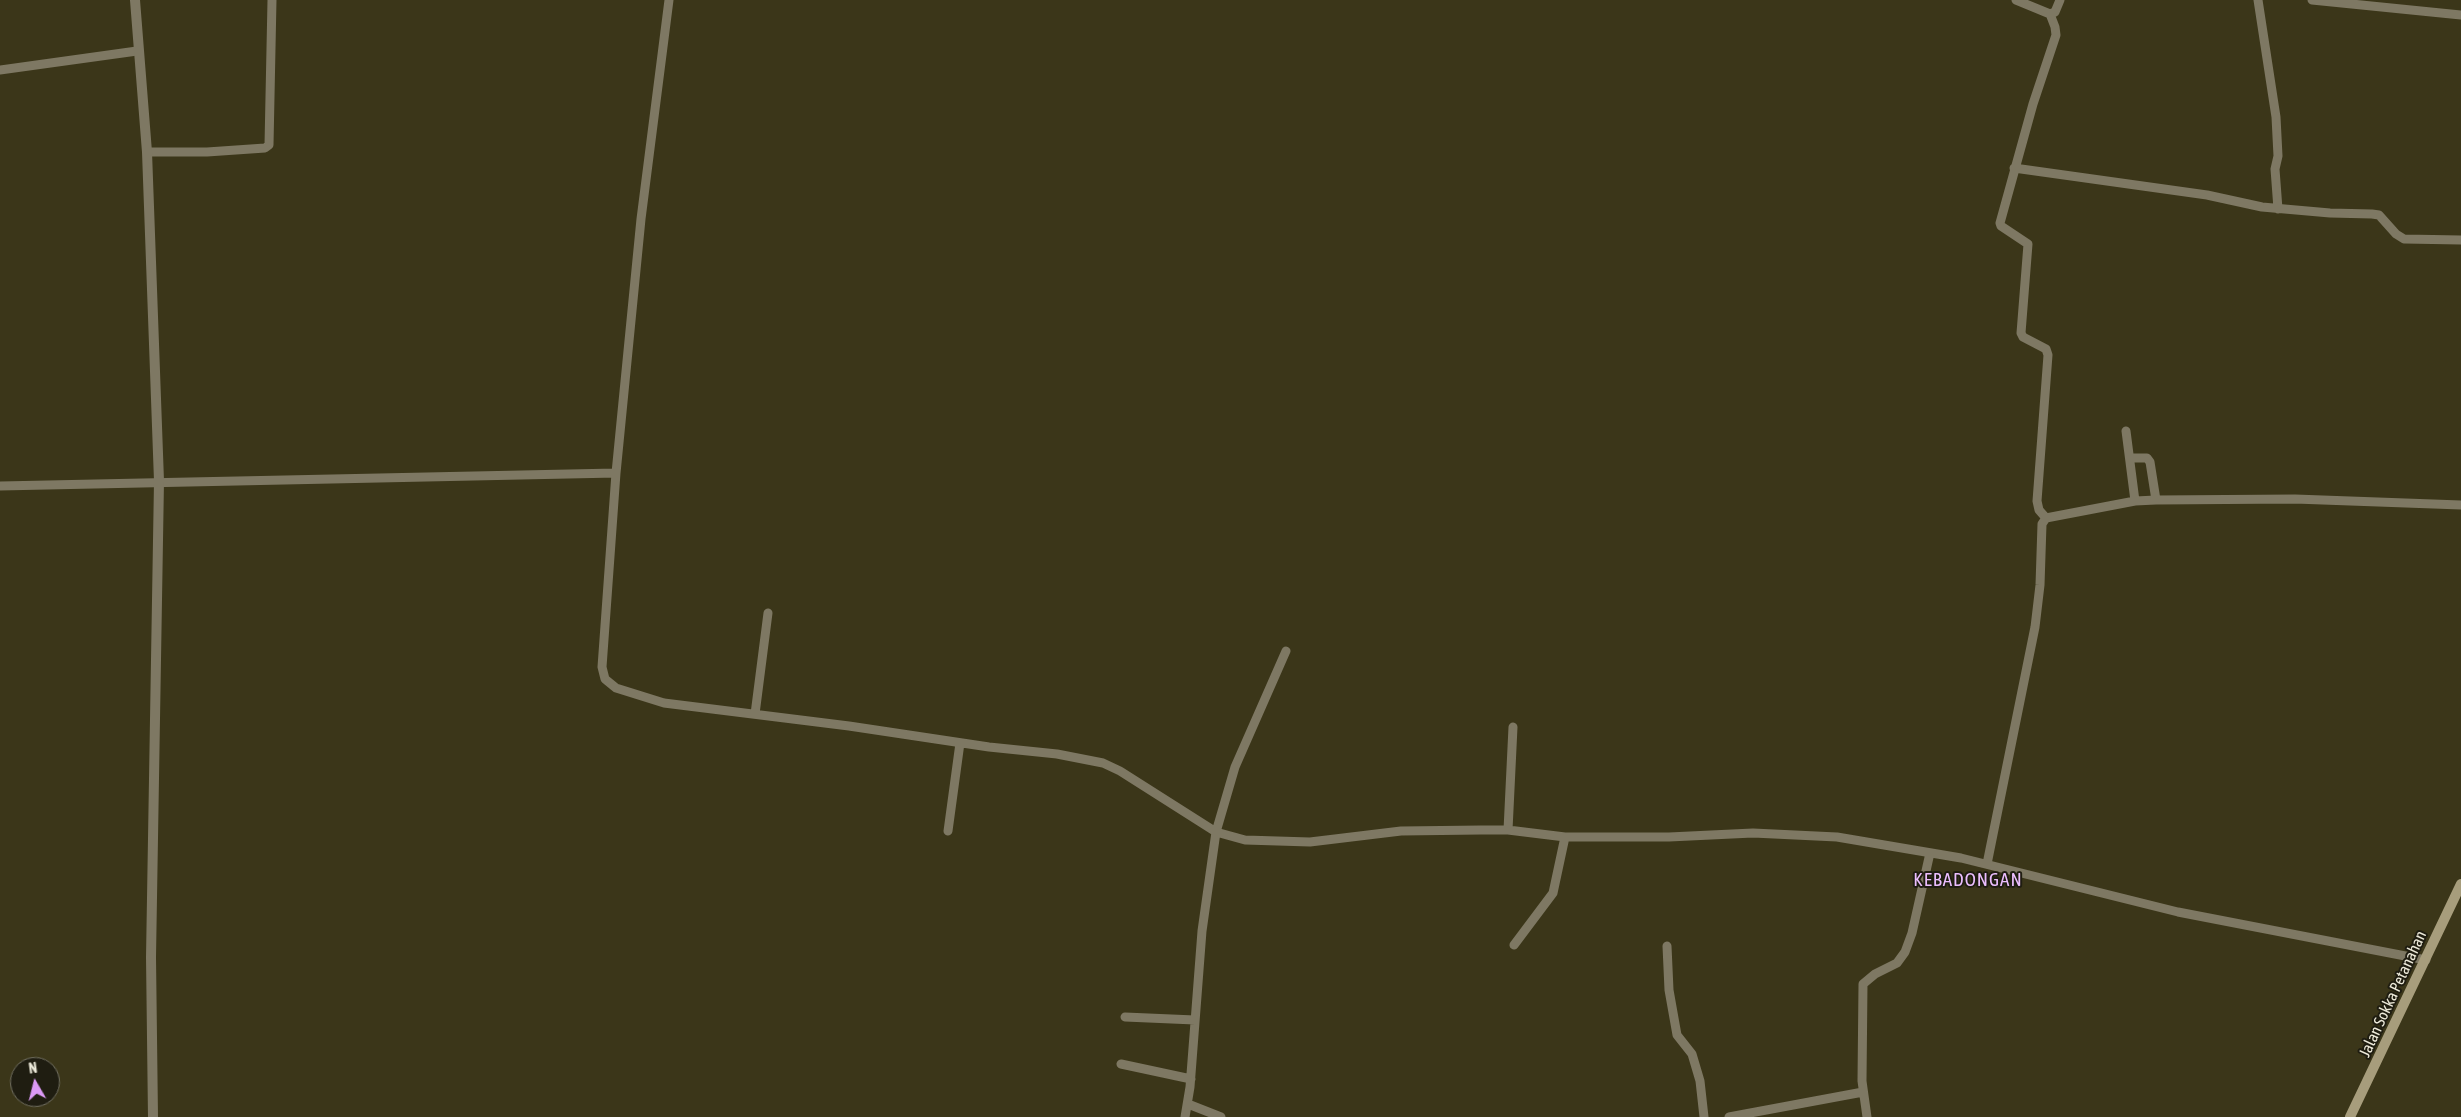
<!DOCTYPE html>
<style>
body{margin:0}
#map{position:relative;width:2461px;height:1117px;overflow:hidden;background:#3b3619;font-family:"Asap Condensed",sans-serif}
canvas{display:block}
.north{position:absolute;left:10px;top:1057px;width:50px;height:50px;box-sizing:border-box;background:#1f1d11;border:1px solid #716f61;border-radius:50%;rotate:352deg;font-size:14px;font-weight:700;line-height:20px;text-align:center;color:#edeada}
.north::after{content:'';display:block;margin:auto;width:18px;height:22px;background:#db99f5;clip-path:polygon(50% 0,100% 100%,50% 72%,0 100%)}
</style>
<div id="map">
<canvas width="2461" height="1117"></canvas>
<div class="north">N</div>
</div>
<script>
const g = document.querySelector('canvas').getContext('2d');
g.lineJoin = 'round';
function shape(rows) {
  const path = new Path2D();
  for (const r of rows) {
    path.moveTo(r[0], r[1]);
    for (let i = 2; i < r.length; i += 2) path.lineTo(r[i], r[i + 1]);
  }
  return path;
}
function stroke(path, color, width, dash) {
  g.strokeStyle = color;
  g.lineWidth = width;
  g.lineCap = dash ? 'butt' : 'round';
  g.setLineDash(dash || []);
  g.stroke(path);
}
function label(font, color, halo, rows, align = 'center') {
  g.font = font + ' "Asap Condensed",sans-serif';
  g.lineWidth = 4;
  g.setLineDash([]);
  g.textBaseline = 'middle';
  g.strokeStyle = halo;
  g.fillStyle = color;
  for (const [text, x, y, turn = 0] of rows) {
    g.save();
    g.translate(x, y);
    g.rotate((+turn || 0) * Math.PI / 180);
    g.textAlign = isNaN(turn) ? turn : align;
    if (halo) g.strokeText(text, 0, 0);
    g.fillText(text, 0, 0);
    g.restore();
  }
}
const minor = shape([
 [669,0,641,219,616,473,602,667,605,679,616,688,664,703,849,726,989,747,1057,754,1103,763,1120,771,1216,832,1245,840,1310,842,1401,831,1481,830,1508,830,1565,837,1669,837,1753,833,1837,837,1961,858,2178,912,2426,960],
 [2016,0,2050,14,2055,27,2056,35,2033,104,2000,223,2001,226,2028,244,2021,333,2023,337,2046,349,2048,355,2037,501,2039,510,2046,518],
 [2258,0,2276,117,2278,156,2275,169,2278,209],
 [2312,0,2461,15],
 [2050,14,2055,12,2060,0],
 [0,70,137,51],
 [147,152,207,152,265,148,269,145,272,0],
 [2014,168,2207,195,2262,207,2330,213,2372,214,2379,215,2396,234,2404,239,2461,240],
 [2126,431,2135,501],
 [2130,458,2147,458,2150,462,2156,500],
 [0,486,616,473],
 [755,714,768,613],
 [1508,830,1513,727],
 [948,831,960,743],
 [1987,864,2035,627,2040,585,2042,524,2046,518,2135,501,2156,500,2295,499,2461,505],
 [1514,945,1553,893,1565,837],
 [1667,946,1669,990,1677,1035,1692,1054,1700,1081,1704,1117],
 [1125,1017,1195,1020],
 [1121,1064,1191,1079],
 [1188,1104,1221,1117],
 [1185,1117,1190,1087,1202,931,1216,832,1235,767,1286,651],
 [1729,1117,1863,1092],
 [1867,1117,1862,1081,1863,984,1875,974,1897,963,1905,952,1912,933,1930,853]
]);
const tertiary = shape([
 [135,0,147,152,159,481,151,957,153,1117]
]);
const secondary = shape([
 [2350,1117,2461,884]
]);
const streetNames = [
 ["Jalan Sokka Petanahan",2393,994,-65]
];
const quarterNames = [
 ["KEBADONGAN",1968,880]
];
stroke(minor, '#7e7863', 9);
stroke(tertiary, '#7e7863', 10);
stroke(secondary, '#a79d7c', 10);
label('16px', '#edeada', '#1f1d11', streetNames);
g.letterSpacing = '1px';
label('19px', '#ebbdfe', '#1f1d11', quarterNames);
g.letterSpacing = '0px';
</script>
